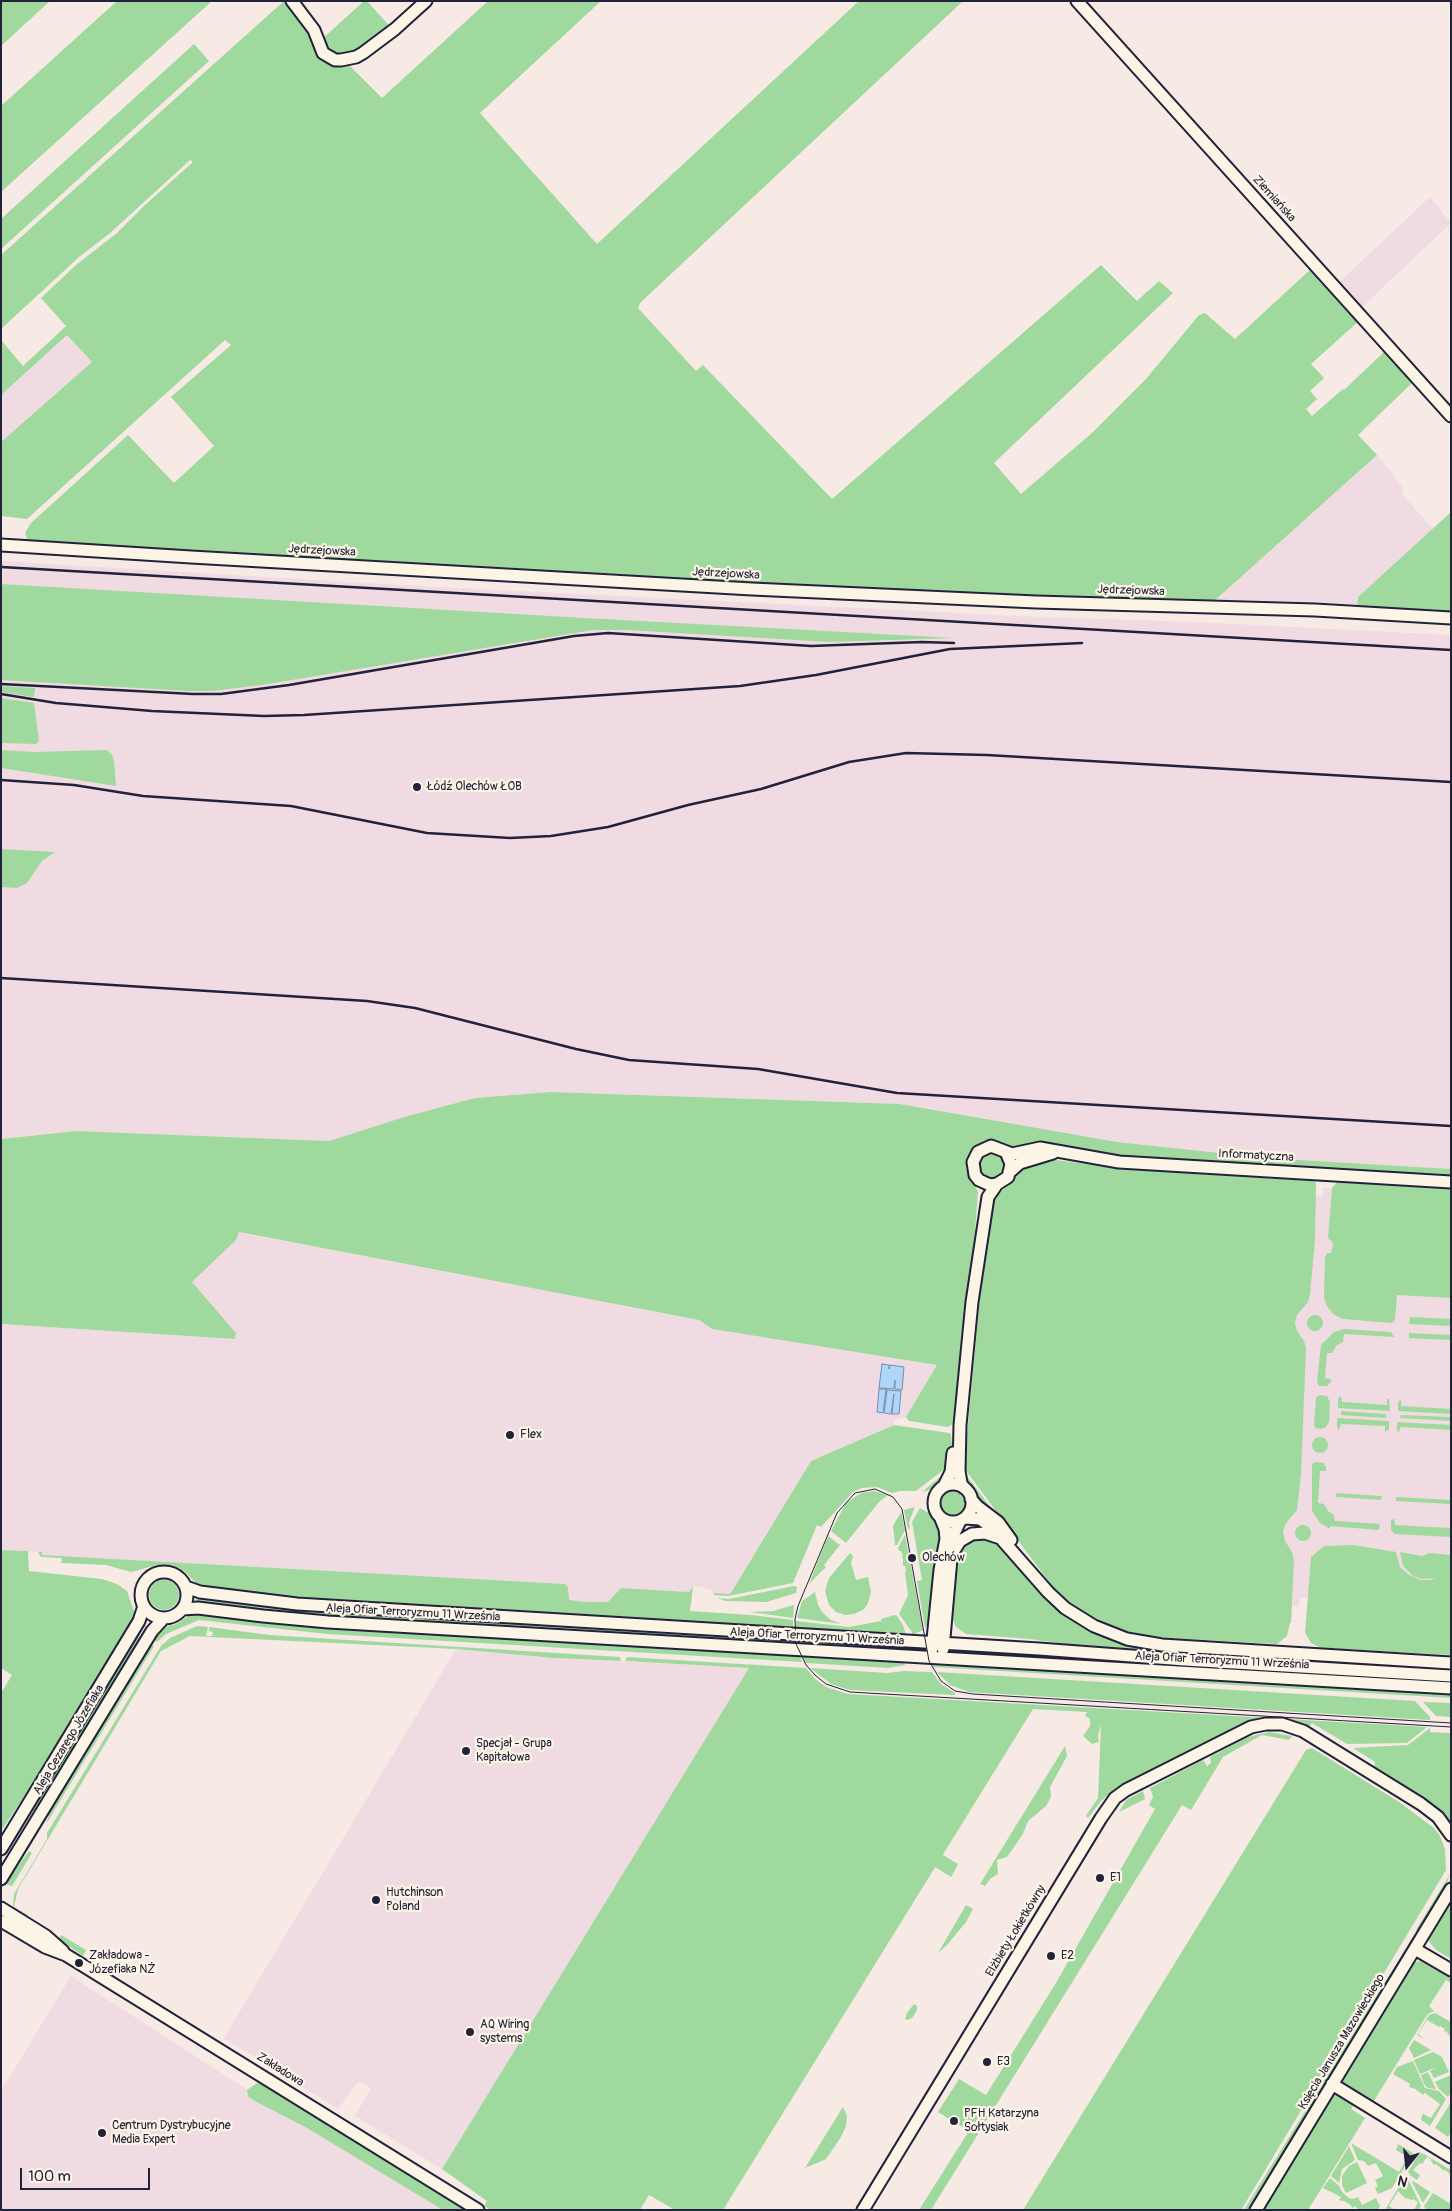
<!DOCTYPE html>
<meta charset="utf-8">
<style>
body{margin:0}
#map{position:relative;width:1452px;height:2211px;overflow:hidden;background:#f7e9e4;font-family:Pangolin,sans-serif}
canvas{display:block}
.frame{position:absolute;inset:0;border:2px solid #22223b;pointer-events:none}
.north{position:absolute;left:1382px;top:2141px;width:50px;height:50px;-webkit-text-stroke:4px #fcf5e5;paint-order:stroke;rotate:196deg;font-size:14px;font-weight:700;line-height:20px;text-align:center;color:#22223b}
.north::after{content:'';display:block;margin:auto;width:18px;height:22px;background:#22223b;clip-path:polygon(50% 0,100% 100%,50% 72%,0 100%)}
.scale{position:absolute;left:20px;top:2168px;width:130px;height:22px;box-sizing:border-box;border:2px solid #22223b;border-top:0;padding-left:6px;font-size:15px;line-height:18px;white-space:nowrap;color:#22223b;-webkit-text-stroke:4px #fcf5e5;paint-order:stroke}
</style>
<div id="map">
<canvas width="1452" height="2211"></canvas>
<div class="frame"></div>
<div class="north">N</div>
<div class="scale">100 m</div>
</div>
<script>
const g = document.querySelector('canvas').getContext('2d');
g.lineJoin = 'round';
function fill(path, color) {
  g.fillStyle = color;
  g.fill(path, 'evenodd');
}
function shape(rows) {
  const path = new Path2D();
  for (const r of rows) {
    if (r.length === 3) {
      path.moveTo(r[0] + r[2], r[1]);
      path.arc(r[0], r[1], r[2], 0, 2 * Math.PI);
      continue;
    }
    path.moveTo(r[0], r[1]);
    for (let i = 2; i < r.length; i += 2) path.lineTo(r[i], r[i + 1]);
  }
  return path;
}
function stroke(path, color, width, dash) {
  g.strokeStyle = color;
  g.lineWidth = width;
  g.lineCap = dash ? 'butt' : 'round';
  g.setLineDash(dash || []);
  g.stroke(path);
}
function label(font, color, halo, rows, align = 'center') {
  g.font = font + ' Pangolin,sans-serif';
  g.lineWidth = 4.5;
  g.setLineDash([]);
  g.textBaseline = 'middle';
  g.strokeStyle = halo;
  g.fillStyle = color;
  for (const [text, x, y, turn = 0] of rows) {
    g.save();
    g.translate(x, y);
    g.rotate((+turn || 0) * Math.PI / 180);
    g.textAlign = isNaN(turn) ? turn : align;
    if (halo) g.strokeText(text, 0, 0);
    g.fillText(text, 0, 0);
    g.restore();
  }
}
const built = shape([
 [1430,197,1451,223,1361,308,1338,283],
 [68,334,92,362,1,442,1,395],
 [1377,455,1404,489,1401,493,1433,529,1358,597,1357,607,1213,602],
 [1,561,400,585,1039,617,1195,622,1451,635,1451,1169,1266,1158,1117,1142,900,1104,550,1092,475,1098,404,1117,329,1141,76,1131,1,1139],
 [1338,1183,1451,1190,1451,1637,1308,1598,1300,1597,1299,1607,1292,1606,1040,1390,1316,1196,1323,1196,1323,1188,1332,1188],
 [238,1232,699,1320,712,1329,938,1365,906,1417,895,1420,894,1425,811,1461,729,1594,713,1593,710,1589,693,1586,689,1592,621,1588,608,1602,586,1602,568,1600,568,1587,565,1584,41,1555,38,1552,1,1550,1,1324,235,1339,236,1333,192,1282,236,1240],
 [456,1649,554,1658,750,1668,442,2169,355,2116,371,2088,359,2081,338,2109,224,2038],
 [71,1976,243,2087,448,2210,1,2210,1,2091]
]);
const green = shape([
 [1,1,50,1,1,46],
 [117,1,212,1,1,192,1,106],
 [284,1,289,1,311,28,315,45,346,62,382,98,488,1,601,1,480,113,597,244,859,1,963,1,640,303,638,308,696,371,703,365,832,499,1101,265,1137,301,1159,281,1173,293,994,463,1021,494,1092,433,1146,379,1199,315,1205,313,1235,339,1313,267,1360,320,1311,364,1324,378,1310,391,1317,399,1306,409,1312,416,1343,389,1344,390,1387,349,1415,380,1358,435,1377,455,1213,602,1070,600,439,567,28,542,25,533,31,523,128,435,174,483,214,446,171,397,231,345,225,340,27,519,1,516,1,442,92,362,67,335,1,395,1,340,23,366,63,329,66,326,41,298,76,265,117,233,145,205,193,162,190,160,109,234,79,257,1,329,1,255],
 [364,1,367,1,392,29,363,51,331,56,321,40],
 [194,44,209,61,1,249,1,219],
 [1451,512,1451,613,1357,607,1358,597],
 [1,584,585,618,955,638,829,642,627,630,593,630,262,685,212,691,187,691,1,680],
 [1,686,35,688,34,697,1,692],
 [1,698,34,703,39,741,36,744,1,743],
 [1,750,34,752,107,750,112,755,114,761,116,786,1,768],
 [1,849,55,852,42,861,27,883,17,888,1,887],
 [550,1092,900,1104,1117,1142,1266,1158,1451,1169,1451,1177,1018,1151,1001,1145,968,1164,969,1173,978,1192,974,1245,955,1422,948,1427,909,1421,906,1417,937,1365,712,1329,699,1320,239,1232,236,1240,192,1282,236,1333,235,1339,1,1324,1,1139,76,1131,329,1141,404,1117,475,1098],
 [992,1166,13],
 [1055,1160,1136,1170,1314,1181,1316,1183,1315,1240,1310,1295,1308,1302,1297,1315,1295,1323,1297,1331,1304,1341,1306,1348,1301,1474,1297,1510,1286,1523,1283,1532,1285,1541,1292,1552,1294,1560,1291,1623,1290,1623,1287,1636,1277,1644,1151,1637,1118,1629,1091,1616,1075,1607,1052,1586,964,1468,979,1306,993,1198,1009,1185,1024,1167],
 [1337,1182,1451,1189,1451,1298,1397,1295,1395,1320,1392,1323,1343,1319,1333,1314,1327,1306,1324,1298,1325,1257,1327,1253,1331,1253,1333,1243,1328,1238,1332,1188],
 [1315,1323,8],
 [1410,1317,1451,1319,1451,1326,1409,1324],
 [1344,1329,1391,1332,1394,1337,1344,1334,1343,1342,1337,1345,1332,1353,1327,1353,1325,1378,1331,1379,1331,1382,1327,1386,1319,1386,1317,1382,1321,1345,1334,1332],
 [1409,1333,1451,1335,1451,1340,1409,1338],
 [1319,1395,1327,1396,1330,1402,1329,1422,1326,1427,1321,1429,1315,1428,1314,1425,1316,1398],
 [1341,1396,1342,1402,1387,1405,1387,1399,1389,1399,1390,1411,1338,1408,1338,1398],
 [1401,1399,1401,1406,1451,1409,1451,1414,1398,1411,1398,1402],
 [1341,1411,1386,1414,1386,1418,1341,1415],
 [1401,1415,1451,1417,1451,1421,1400,1418],
 [1337,1418,1389,1421,1389,1430,1385,1432,1385,1426,1341,1424,1339,1430,1337,1427],
 [1397,1422,1451,1425,1451,1430,1400,1427,1399,1433,1397,1430],
 [894,1425,949,1433,951,1435,952,1445,946,1468,916,1491,900,1491,892,1493,877,1487,862,1488,853,1492,821,1527,817,1525,793,1583,728,1596,714,1595,713,1593,730,1594,811,1461],
 [1320,1445,8],
 [1315,1462,1324,1463,1326,1468,1326,1471,1320,1471,1318,1503,1324,1504,1328,1511,1334,1515,1335,1521,1380,1524,1379,1530,1330,1526,1330,1529,1320,1523,1312,1511,1312,1464],
 [947,1471,943,1481,933,1489,922,1492],
 [964,1472,985,1500,998,1517,989,1512,964,1482],
 [953,1503,13],
 [874,1491,888,1495,879,1502,846,1543,831,1531,846,1503,861,1493],
 [1336,1493,1382,1496,1381,1500,1336,1497],
 [1396,1497,1451,1500,1451,1504,1396,1501],
 [915,1507,909,1522,910,1529,908,1529,904,1510],
 [920,1508,932,1515,942,1531,930,1620,925,1628,917,1581,922,1580,912,1522],
 [901,1512,905,1530,897,1545,895,1545,893,1526],
 [1394,1518,1395,1525,1451,1528,1451,1537,1394,1534,1391,1530,1391,1521],
 [1303,1533,8],
 [905,1535,923,1630,912,1635,912,1632,899,1614,908,1595,905,1572,906,1571,905,1566,903,1566,903,1558,901,1557,903,1556,901,1551,899,1551,898,1548],
 [828,1536,840,1545,824,1565,826,1567,809,1584],
 [985,1537,996,1542,1039,1591,1066,1615,1091,1630,1131,1645,1451,1667,1451,1671,1153,1653,1092,1648,1030,1639,966,1634,956,1627,952,1617,957,1554,966,1541],
 [1353,1545,1396,1552,1400,1567,1409,1575,1420,1580,1430,1580,1435,1578,1421,1579,1413,1576,1403,1566,1400,1552,1422,1556,1429,1553,1451,1555,1451,1655,1321,1648,1311,1643,1305,1633,1311,1557,1324,1546],
 [1,1550,28,1551,29,1571,102,1579,117,1584,127,1591,134,1611,134,1616,126,1629,128,1630,42,1770,1,1831,1,1693,12,1675,1,1668],
 [38,1552,42,1552,42,1555,565,1584,568,1587,569,1600,586,1602,608,1602,621,1588,689,1592,693,1586,690,1611,751,1615,793,1620,793,1628,298,1599,199,1586,183,1570,171,1565,157,1565,131,1572,106,1565,61,1563,62,1558,41,1557],
 [850,1553,853,1556,851,1563,856,1580,868,1577,871,1592,868,1603,863,1610,854,1614,845,1615,836,1612,829,1605,825,1591,829,1578],
 [164,1595,15],
 [794,1586,797,1587,796,1593,766,1602,726,1601,717,1598,729,1599],
 [815,1592,818,1605,823,1613,831,1620,842,1624,797,1618,802,1601],
 [199,1597,264,1606,906,1645,906,1647,817,1643,766,1643,295,1614,197,1603,196,1599],
 [794,1605,793,1618,750,1612,773,1611],
 [198,1613,328,1627,799,1655,802,1662,327,1634,199,1620,166,1634,157,1642,153,1640,162,1628,176,1624,190,1615],
 [894,1615,897,1616,903,1625,906,1635,795,1629,796,1621,849,1627,881,1621,881,1619],
 [197,1626,208,1627,206,1636,212,1636,213,1632,209,1631,209,1627,269,1635,620,1657,621,1661,554,1658,456,1649,190,1636,161,1651,18,1889,14,1907,28,1915,26,1917,13,1908,14,1894,47,1839,47,1833,161,1646,170,1638],
 [136,1635,142,1639,1,1870,1,1865,27,1823,50,1779],
 [150,1644,154,1646,46,1824,51,1809],
 [953,1652,1022,1656,1066,1656,1451,1681,1451,1684,961,1655],
 [802,1656,905,1662,905,1665,888,1668,806,1663],
 [627,1657,806,1668,815,1679,826,1687,848,1694,1427,1727,1407,1743,1347,1744,1312,1723,1308,1729,1278,1719,1118,1791,1116,1789,1101,1801,1088,1818,1086,1816,1098,1798,1101,1725,1098,1736,1099,1742,1092,1744,1083,1736,1090,1726,1090,1719,1085,1716,1087,1712,1033,1709,723,2210,675,2210,649,2195,640,2210,491,2210,484,2206,487,2201,442,2169,749,1668,625,1661],
 [932,1663,1451,1694,1451,1698,933,1667],
 [810,1668,887,1673,904,1671,932,1672,941,1684,955,1693,955,1695,850,1690,831,1684],
 [937,1672,1415,1701,1430,1717,1430,1720,969,1692,950,1685],
 [1423,1702,1451,1703,1451,1717,1436,1716],
 [1430,1728,1430,1732,1451,1733,1451,1825,1435,1807,1374,1770,1375,1762,1353,1748,1408,1745],
 [1269,1732,1292,1736,1289,1740,1262,1735,1223,1757,1191,1810,1182,1805,931,2210,919,2210,969,2131,938,2112,959,2079,986,2095,1056,1983,1155,1809,1149,1805,1153,1797,1150,1788,1203,1760,1207,1766,1211,1763,1210,1757,1248,1737],
 [1065,1746,1067,1756,1050,1787,1051,1797,1046,1806,1028,1821,1023,1834,1007,1857,997,1860,998,1874,990,1879,985,1886,980,1884],
 [1312,1748,1399,1802,1434,1828,1440,1836,1445,1849,1446,1870,1241,2210,1023,2210,1306,1750],
 [1143,1791,1145,1799,1119,1812,1126,1800],
 [29,1851,32,1853,12,1886,5,1884],
 [943,1855,958,1864,951,1877,935,1867],
 [1450,1874,1444,1891,1419,1934,1416,1930,1417,1928],
 [1451,1900,1451,1959,1436,1950,1427,1939],
 [966,1905,973,1909,966,1922,947,1945,938,1953],
 [61,1935,86,1950,83,1956,59,1939],
 [1414,1935,1416,1936,1251,2210,1244,2210],
 [1420,1961,1451,1978,1451,1983,1446,1980,1429,2006,1434,2011,1428,2014,1425,2018,1372,2104,1344,2086,1342,2077,1410,1968,1413,1963],
 [914,2004,917,2006,917,2010,912,2018,908,2020,905,2019,907,2013],
 [1435,2013,1451,2022,1451,2034,1450,2036,1446,2031,1443,2032,1445,2029,1440,2026,1439,2027,1427,2020,1418,2034,1426,2040,1417,2035,1429,2015],
 [1414,2040,1431,2050,1414,2058,1409,2048],
 [1433,2052,1442,2057,1449,2072,1434,2078,1430,2071,1437,2067,1420,2074,1414,2060],
 [1413,2061,1425,2088,1439,2091,1446,2099,1430,2126,1421,2120,1422,2115,1423,2114,1431,2118,1440,2104,1425,2093,1423,2095,1417,2090,1416,2091,1416,2089,1409,2087,1410,2084,1393,2074,1397,2067],
 [1428,2072,1436,2089,1428,2088,1424,2084,1421,2075],
 [1451,2075,1451,2092,1448,2097,1439,2089,1435,2082],
 [257,2083,264,2084,470,2210,443,2210,307,2128,253,2100,248,2096,247,2090],
 [1335,2094,1339,2094,1355,2103,1351,2109,1365,2118,1308,2210,1262,2210,1329,2100],
 [1451,2102,1451,2132,1448,2137,1435,2128],
 [843,2107,847,2116,846,2126,841,2137,826,2159,805,2168],
 [1351,2143,1399,2172,1408,2157,1396,2150,1398,2144,1413,2153,1392,2188,1378,2194,1375,2188,1378,2186,1375,2180,1383,2176,1376,2163,1368,2166,1364,2161,1358,2160],
 [1349,2146,1355,2160,1342,2169,1339,2183,1331,2176],
 [1422,2153,1451,2170,1451,2175,1445,2170,1444,2171,1436,2164,1434,2165,1431,2161,1431,2159,1427,2157,1422,2164,1420,2163,1413,2170,1420,2175,1417,2180,1411,2176,1408,2172,1418,2155],
 [1357,2162,1367,2183,1346,2193,1342,2185,1342,2176,1349,2166],
 [1330,2178,1339,2186,1342,2192,1349,2198,1353,2199,1358,2197,1362,2205,1376,2198,1380,2206,1378,2210,1359,2210,1355,2206,1353,2208,1348,2203,1346,2204,1347,2202,1339,2200,1341,2197,1323,2188],
 [1408,2179,1421,2206,1419,2210,1414,2210,1418,2202,1413,2199,1412,2200,1405,2198,1398,2191,1389,2206,1395,2210,1385,2210,1403,2180],
 [1413,2181,1430,2192,1423,2203,1412,2182],
 [1433,2193,1451,2204,1451,2210,1426,2210,1424,2206]
]);
const water = shape([
 [882,1364,889,1365,889,1369,890,1365,904,1367,902,1390,895,1389,895,1380,894,1389,879,1388,882,1364],
 [879,1389,886,1389,883,1413,877,1412,879,1389],
 [887,1390,901,1391,899,1414,892,1414,894,1394,891,1414,884,1413,887,1390]
]);
const minor = shape([
 [292,1,314,30,323,53,335,60,341,60,356,57,363,53,395,29,426,1],
 [1077,1,1451,416],
 [1,545,191,557,752,589,1036,602,1315,610,1451,618],
 [1006,1152,1011,1164,1008,1177,997,1184,990,1185,979,1180,975,1175,973,1162,978,1152,991,1146,1012,1154,1040,1148,1119,1162,1451,1182],
 [1011,1171,1020,1163,1053,1153],
 [953,1503,19],
 [944,1486,951,1472,953,1453],
 [964,1488,961,1483,959,1471,960,1425,972,1302,988,1197,997,1184],
 [971,1499,977,1506,998,1522,1011,1540],
 [965,1518,980,1519,990,1526,1048,1592,1065,1608,1094,1626,1127,1639,1162,1645,1451,1663],
 [953,1552,960,1541,972,1534,985,1533,1000,1538],
 [164,1595,23],
 [186,1587,200,1592,297,1604,1039,1649,1185,1660,1451,1676],
 [183,1609,198,1608,263,1616,328,1622,1451,1688],
 [932,1649,940,1570,946,1539,945,1529,941,1519],
 [943,1649,953,1536,960,1521],
 [1,1849,139,1621,144,1606],
 [1,1879,152,1631,164,1618],
 [1,1908,46,1936,63,1951],
 [1,1921,45,1947,66,1955,79,1963,478,2210],
 [1415,1949,1451,1970],
 [1332,2084,1451,2157],
 [863,2210,1101,1818,1115,1798,1126,1790,1251,1727,1266,1724,1282,1724,1303,1731,1421,1804,1438,1817,1451,1835],
 [1256,2210,1451,1889]
]);
const tram = shape([
 [1451,1723,973,1694,955,1691,941,1681,929,1661,902,1509,893,1497,875,1489,855,1493,837,1513,798,1606,795,1619,796,1644,806,1665,815,1675,826,1684,850,1692,1451,1727]
]);
const rail = shape([
 [1,567,1451,650],
 [1,684,193,694,221,694,289,685,574,636,608,633,811,646,922,642,954,643],
 [1,694,56,703,152,711,264,716,304,715,740,686,816,675,950,649,1082,643],
 [1,780,74,785,143,796,291,806,427,833,510,838,551,836,608,827,688,805,761,789,849,762,906,753,987,755,1451,782],
 [1,978,367,1001,415,1008,576,1049,629,1060,758,1069,897,1093,1451,1126]
]);
const markers = [
 [417,787,5,"#22223b"],
 [510,1435,5,"#22223b"],
 [912,1558,5,"#22223b"],
 [466,1751,5,"#22223b"],
 [1100,1878,5,"#22223b"],
 [376,1900,5,"#22223b"],
 [1051,1956,5,"#22223b"],
 [79,1963,5,"#22223b"],
 [470,2032,5,"#22223b"],
 [987,2062,5,"#22223b"],
 [954,2121,5,"#22223b"],
 [102,2133,5,"#22223b"]
];
const streetNames = [
 ["Ziemiańska",1274,199,48],
 ["Jędrzejowska",322,551,3],
 ["Jędrzejowska",726,574,3],
 ["Jędrzejowska",1131,591,2],
 ["Informatyczna",1256,1156,3],
 ["Aleja Ofiar Terroryzmu 11 Września",413,1613,3],
 ["Aleja Ofiar Terroryzmu 11 Września",817,1637,3],
 ["Aleja Ofiar Terroryzmu 11 Września",1222,1661,3],
 ["Aleja Cezarego Józefiaka",69,1740,-59],
 ["Elżbiety Łokietkówny",1016,1931,-59],
 ["Księcia Janusza Mazowieckiego",1342,2042,-59],
 ["Zakładowa",280,2070,32]
];
const poiNames = [
 ["Łódź Olechów ŁOB",427,787],
 ["Flex",520,1435],
 ["Olechów",922,1558],
 ["Specjał - Grupa",476,1744],
 ["Kapitałowa",476,1758],
 ["E1",1110,1878],
 ["Hutchinson",386,1893],
 ["Poland",386,1907],
 ["Zakładowa -",89,1956],
 ["Józefiaka NŻ",89,1970],
 ["E2",1061,1956],
 ["AQ Wiring",480,2025],
 ["systems",480,2039],
 ["E3",997,2062],
 ["PFH Katarzyna",964,2114],
 ["Sołtysiak",964,2128],
 ["Centrum Dystrybucyjne",112,2126],
 ["Media Expert",112,2140]
];
fill(built, '#f1dbe3');
fill(green, '#a0d99e');
fill(water, '#afd5f8');
stroke(water, '#778dac', 1);
stroke(minor, '#22223b', 15);
stroke(minor, '#fcf5e5', 11);
stroke(tram, '#22223b', 1);
stroke(rail, '#22223b', 2.5);
for (const [x, y, r, color] of markers) {
  const dot = new Path2D();
  dot.arc(x, y, r, 0, 2 * Math.PI);
  g.fillStyle = color;
  g.fill(dot);
  stroke(dot, '#fcf5e5', 2);
}
label('12px', '#22223b', '#fcf5e5', streetNames);
label('12px', '#22223b', '#fcf5e5', poiNames, 'left');
</script>
